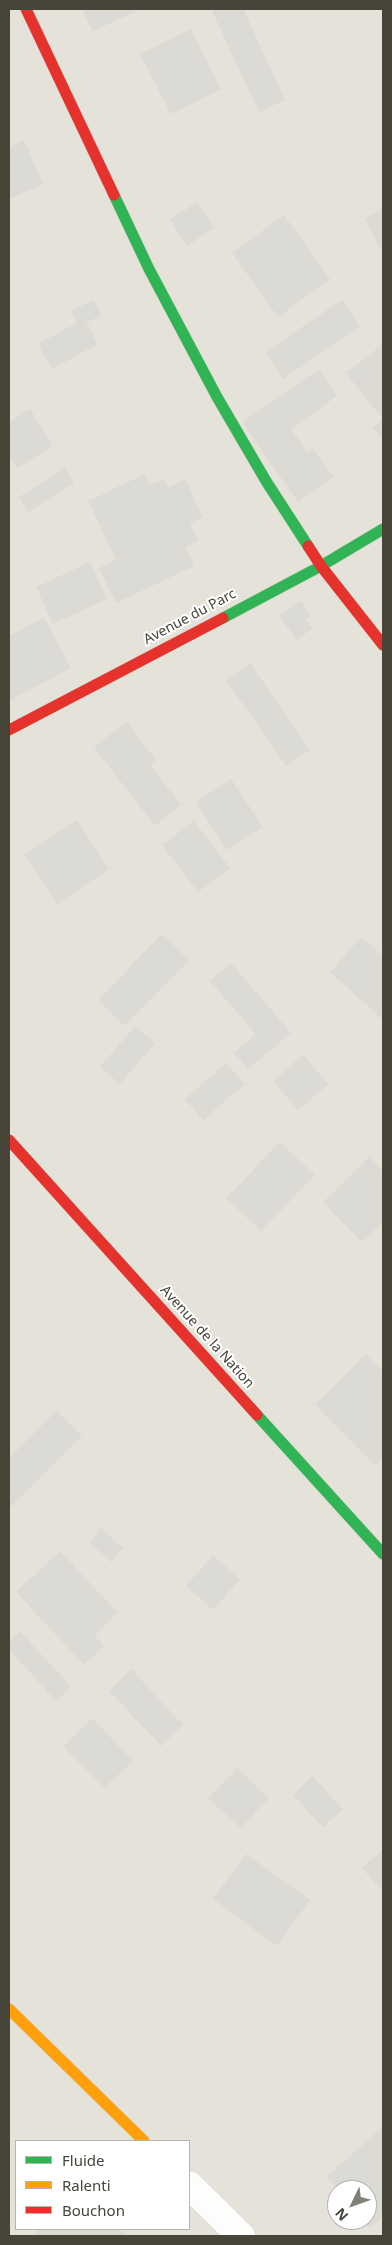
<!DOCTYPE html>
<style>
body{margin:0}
#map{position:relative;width:392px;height:2245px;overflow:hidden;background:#f1f1ec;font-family:"Noto Sans",sans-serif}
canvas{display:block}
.frame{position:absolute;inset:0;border:10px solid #474438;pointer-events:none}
.legend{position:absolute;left:15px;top:2140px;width:175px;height:90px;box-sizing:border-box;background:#fff;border:1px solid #b5b4af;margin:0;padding:6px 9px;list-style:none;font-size:15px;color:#474438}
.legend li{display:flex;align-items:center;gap:10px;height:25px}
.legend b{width:25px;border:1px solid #b5b4af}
.north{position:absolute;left:327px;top:2180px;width:50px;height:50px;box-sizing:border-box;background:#fff;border:1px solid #b5b4af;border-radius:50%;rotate:228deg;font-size:14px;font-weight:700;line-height:20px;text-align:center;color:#474438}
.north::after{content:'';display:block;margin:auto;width:18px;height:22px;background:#828177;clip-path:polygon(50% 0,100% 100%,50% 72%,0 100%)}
</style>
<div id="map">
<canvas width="392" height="2245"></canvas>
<div class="frame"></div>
<ul class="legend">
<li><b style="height:6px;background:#30b455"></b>Fluide</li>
<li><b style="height:6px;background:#ff9f0a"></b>Ralenti</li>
<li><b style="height:6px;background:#e5322d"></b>Bouchon</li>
</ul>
<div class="north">N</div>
</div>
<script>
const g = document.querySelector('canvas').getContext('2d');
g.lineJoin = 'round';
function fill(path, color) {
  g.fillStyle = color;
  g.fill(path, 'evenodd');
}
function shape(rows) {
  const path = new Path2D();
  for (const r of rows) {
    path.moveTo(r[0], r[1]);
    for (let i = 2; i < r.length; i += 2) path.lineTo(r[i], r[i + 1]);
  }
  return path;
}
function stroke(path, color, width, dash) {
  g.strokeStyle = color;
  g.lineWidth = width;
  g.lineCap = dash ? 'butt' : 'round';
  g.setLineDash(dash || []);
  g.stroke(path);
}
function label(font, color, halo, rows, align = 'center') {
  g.font = font + ' "Noto Sans",sans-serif';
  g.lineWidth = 4;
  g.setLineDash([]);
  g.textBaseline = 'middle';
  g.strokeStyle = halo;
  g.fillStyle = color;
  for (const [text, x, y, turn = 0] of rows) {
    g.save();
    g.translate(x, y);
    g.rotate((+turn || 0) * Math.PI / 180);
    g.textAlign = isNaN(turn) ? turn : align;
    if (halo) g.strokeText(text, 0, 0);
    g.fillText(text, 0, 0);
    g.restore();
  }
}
const residential = shape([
 [9,9,383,9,383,2236,9,2236],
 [16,2141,189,2141,189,2229,16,2229],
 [337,2190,367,2190,367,2220,337,2220]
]);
const building = shape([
 [82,9,141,9,93,31],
 [211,9,248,9,244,11,285,100,259,112],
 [191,29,221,89,171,114,140,54],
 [24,140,43,184,9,199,9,147],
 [198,202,214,228,187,246,170,219],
 [383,208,383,247,380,249,365,219],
 [284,215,330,279,278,317,232,253],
 [93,300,102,315,86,323,98,344,52,369,38,344,77,323,71,311],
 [342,300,360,327,283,379,265,352],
 [383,344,383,440,373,428,383,419,346,373],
 [319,369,337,396,291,429,308,453,313,449,334,477,298,502,242,422],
 [30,409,53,446,17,468,9,455,9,422],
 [65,468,74,483,28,512,19,497],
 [145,474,150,485,164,479,168,488,185,479,203,517,190,523,199,541,185,547,194,566,116,603,99,568,116,559,88,501],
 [90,562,107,599,53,624,36,587],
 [301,601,311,615,306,619,312,628,297,640,279,616],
 [44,617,71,668,9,701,9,636],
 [250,663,310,750,286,766,226,680],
 [127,722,156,760,150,765,181,805,155,826,94,747],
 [231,779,263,827,227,850,196,802],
 [77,820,109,869,57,904,24,854],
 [194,821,230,868,198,892,162,845],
 [162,934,189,960,125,1026,98,1000],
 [361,937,383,956,383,1020,330,972],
 [231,963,291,1033,248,1069,234,1053,256,1034,210,981],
 [135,1026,155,1043,120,1084,100,1067],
 [303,1055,329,1084,298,1110,273,1081],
 [226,1063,245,1084,203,1120,185,1099],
 [280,1142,315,1175,261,1231,226,1198],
 [370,1157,383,1171,383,1226,381,1224,362,1242,323,1202],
 [366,1354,383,1372,383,1458,376,1466,315,1404],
 [57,1410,82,1436,9,1508,9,1458],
 [101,1528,123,1548,111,1562,89,1542],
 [60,1551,118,1613,94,1635,104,1646,84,1665,16,1592],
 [213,1555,240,1579,213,1610,186,1586],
 [20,1631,71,1687,56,1701,9,1649,9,1642],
 [131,1669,183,1725,161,1746,109,1691],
 [92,1718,133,1761,104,1788,63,1746],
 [237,1768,269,1798,241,1828,208,1799],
 [312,1776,343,1809,323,1827,293,1795],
 [383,1849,383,1892,362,1868],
 [246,1854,310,1900,277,1946,213,1899],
 [383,2127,383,2217,370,2228,363,2220,367,2220,367,2190,338,2190,326,2177],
 [39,2229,119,2229,128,2236,33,2236]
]);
const street = shape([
 [189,2185,241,2236]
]);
const fast = shape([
 [114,195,149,269,217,397,266,481,308,546],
 [223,618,321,566,383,529],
 [257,1415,383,1554]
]);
const slow = shape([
 [9,2009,144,2141]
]);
const jam = shape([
 [26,9,114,195],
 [308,546,321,566,383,645],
 [9,730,223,618],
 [9,1140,257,1415]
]);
const streetNames = [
 ["Avenue du Parc",190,617,-28],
 ["Avenue de la Nation",207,1337,48]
];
fill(residential, '#e5e3d9');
fill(building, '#dbdad4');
stroke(street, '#cfcfc9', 29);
stroke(fast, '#d0cfc3', 12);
stroke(slow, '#d0cfc3', 12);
stroke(jam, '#d0cfc3', 12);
stroke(street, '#fdfdfc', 28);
stroke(fast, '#30b455', 11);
stroke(slow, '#ff9f0a', 11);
stroke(jam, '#e5322d', 11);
label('14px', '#474438', '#fff', streetNames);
</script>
